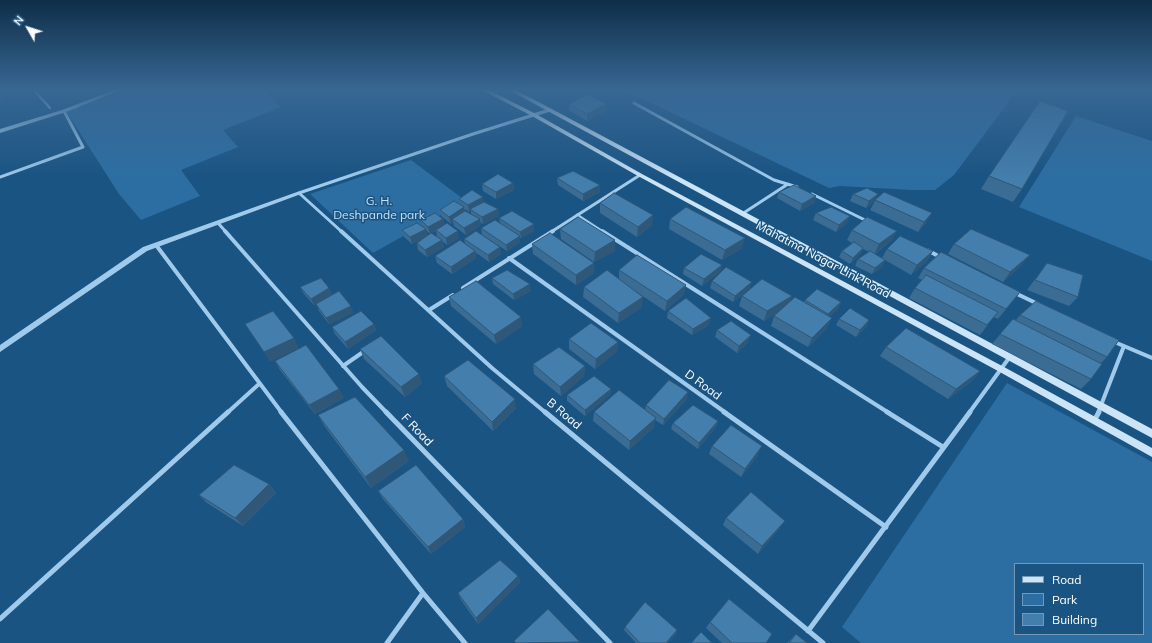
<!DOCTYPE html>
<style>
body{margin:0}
#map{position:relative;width:1152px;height:643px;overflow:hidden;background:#1a5483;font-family:Mulish,sans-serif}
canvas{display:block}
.legend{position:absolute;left:1014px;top:563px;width:130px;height:72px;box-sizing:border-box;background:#1a5483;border:1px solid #7698b5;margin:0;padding:5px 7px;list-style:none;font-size:12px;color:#fff}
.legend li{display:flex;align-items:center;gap:8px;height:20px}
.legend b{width:20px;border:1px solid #7698b5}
.north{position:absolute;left:8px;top:8px;width:40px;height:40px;-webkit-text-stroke:3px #1a5483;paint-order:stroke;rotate:309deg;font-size:11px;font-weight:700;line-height:16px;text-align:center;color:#fff}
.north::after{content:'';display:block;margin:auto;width:14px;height:18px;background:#fff;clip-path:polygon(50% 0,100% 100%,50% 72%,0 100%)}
</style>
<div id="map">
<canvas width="1152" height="643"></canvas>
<ul class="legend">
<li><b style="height:5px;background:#cbe4f8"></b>Road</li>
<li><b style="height:11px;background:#2d6ea2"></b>Park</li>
<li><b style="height:11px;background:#437eac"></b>Building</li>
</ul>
<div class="north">N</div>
</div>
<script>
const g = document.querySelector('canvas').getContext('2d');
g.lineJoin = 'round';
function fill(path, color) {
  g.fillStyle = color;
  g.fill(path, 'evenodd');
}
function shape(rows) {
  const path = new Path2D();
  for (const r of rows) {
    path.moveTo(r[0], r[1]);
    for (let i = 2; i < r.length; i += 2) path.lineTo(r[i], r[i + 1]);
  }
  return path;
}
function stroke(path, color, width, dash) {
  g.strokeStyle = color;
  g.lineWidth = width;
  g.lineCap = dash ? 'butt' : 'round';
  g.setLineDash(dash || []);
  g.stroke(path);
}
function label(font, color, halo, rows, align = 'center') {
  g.font = font + ' Mulish,sans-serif';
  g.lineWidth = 3;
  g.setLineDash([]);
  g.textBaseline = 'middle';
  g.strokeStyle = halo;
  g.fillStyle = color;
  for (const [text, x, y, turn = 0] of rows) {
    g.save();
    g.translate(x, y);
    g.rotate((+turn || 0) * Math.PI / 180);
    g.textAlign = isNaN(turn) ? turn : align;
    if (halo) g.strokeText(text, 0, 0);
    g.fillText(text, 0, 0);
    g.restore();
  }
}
const green = shape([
 [130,89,262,89,281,107,223,130,238,147,181,170,200,196,141,220,119,194,66,111],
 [627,89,1003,89,1016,92,954,175,935,190,912,190,840,186,829,188,626,91],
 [1076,116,1152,141,1152,261,1019,207],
 [411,160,466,201,373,253,310,194],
 [1007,383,1152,462,1152,643,861,643,842,627],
 [1015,564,1143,564,1143,634,1015,634]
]);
const service = shape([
 [33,89,50,108]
]);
const minorFar2 = shape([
 [514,92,523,89],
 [634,103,774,180,797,187],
 [0,177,83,147,64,111],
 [299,193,342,232],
 [812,194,867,221],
 [742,214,788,184],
 [577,215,603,232],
 [218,223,226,232],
 [551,232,640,175]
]);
const minorFar1 = shape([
 [225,231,362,387,387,413],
 [341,231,492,368,546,413],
 [602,231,889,413],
 [156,245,282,413],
 [927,250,942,258],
 [509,258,726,413],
 [463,288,553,231],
 [1015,293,1038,304],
 [429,310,453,295],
 [1112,341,1152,358],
 [343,366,366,350],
 [227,413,259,384],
 [969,413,1009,358],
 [1098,413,1124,346]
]);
const minor = shape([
 [281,412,423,593,465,643],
 [386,412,610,643],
 [545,412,823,643],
 [724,412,886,527],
 [887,412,943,447],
 [1094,421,1099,412],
 [0,619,228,412],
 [808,631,970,412],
 [387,643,423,593]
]);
const tertiary = shape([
 [117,89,124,89,66,112,0,133,0,129,62,110,117,89],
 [550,108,553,110,552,111,475,135,301,194,147,251,0,352,0,345,143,247,297,192,471,133,550,108]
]);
const secondary = shape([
 [480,89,487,89,536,114,642,174,1004,367,1152,448,1152,457,998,371,638,176,532,116,480,89],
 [507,89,514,89,533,99,1152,429,1152,438,507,89]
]);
const wall = shape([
 [569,104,606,104,606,111,587,121,569,110],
 [989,176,1022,189,1013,202,981,189],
 [557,178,600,192,583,201,558,185],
 [513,183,514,190,496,199,483,191,482,184],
 [779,192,816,196,814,203,800,211,777,198],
 [853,194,875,200,926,223,918,232,870,210,875,201,866,208,850,201],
 [459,199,484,202,498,209,499,216,483,224,480,222,481,225,466,235,454,226,453,222,451,224,441,216,440,210,460,204],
 [465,209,469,212,471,211,471,214,465,211],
 [600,203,652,225,637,237,600,213],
 [816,213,847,223,836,232,813,220],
 [499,218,534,231,521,238,520,238,520,242,507,251,482,235,481,228,500,223],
 [443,219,444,225,459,238,447,245,442,241,444,247,427,257,418,250,417,243,425,237,412,244,404,237,402,230,422,226,421,220],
 [426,230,430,234,427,236],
 [436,231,437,237,440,239,431,233],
 [670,219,742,248,722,260,669,229],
 [560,229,615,251,594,262,561,239],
 [852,230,897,231,891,241,875,254,882,258,887,249,933,251,927,261,911,275,885,260,882,267,872,274,855,266,858,259,869,252,863,249,860,254,850,264,839,257,842,251,852,243,847,240],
 [464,239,501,254,489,262,475,252,476,258,452,274,437,263,435,256,465,244],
 [532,244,594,273,576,285,533,254],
 [954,244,1022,265,1003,282,948,254],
 [1047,263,1078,297,1069,306,1027,290],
 [722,265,720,272,702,286,683,274,684,268],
 [924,268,1020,292,998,319,994,317,980,335,909,298,915,288,922,280,918,278],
 [619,270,684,294,665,311,632,289,642,307,618,323,583,297,584,287,619,279],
 [492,278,531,291,514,300,493,284],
 [712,281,750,288,733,302,710,288],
 [300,287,329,288,332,295,353,313,329,324,319,311,316,304,314,305,304,294],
 [742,296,792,296,789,303,804,302,805,300,841,302,838,309,829,317,827,328,808,347,771,326,774,316,780,311,764,321,739,306],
 [449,297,522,326,496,344,451,306],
 [668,311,709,325,692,335,667,318],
 [1020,315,1107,357,1101,363,1091,379,1081,389,992,344,1013,319,1016,320],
 [839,319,869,320,866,327,856,337,836,325],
 [374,324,376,330,348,349,335,334,332,327],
 [717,330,748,342,737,353,715,337],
 [569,339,618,342,617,351,595,369,569,349],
 [886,347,980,371,972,381,948,399,880,356],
 [360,349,422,383,405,397,364,359],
 [275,361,344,398,315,414,280,370],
 [533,364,585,366,584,376,561,396,534,374],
 [444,376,516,408,493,431,447,386],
 [611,389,610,395,585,416,567,401,567,395],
 [687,399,663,425,655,420,654,427,629,450,593,421,594,412,645,410,646,405],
 [318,415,409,461,371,488,325,427],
 [718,421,716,427,698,449,671,429,673,423],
 [712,446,758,455,741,477,709,454],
 [269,484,276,493,243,526,207,503,199,495],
 [378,491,463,519,465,527,431,554,383,499],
 [726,518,780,528,758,554,723,525],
 [518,576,520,582,478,624,461,600,458,593],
 [710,622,766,643,722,643,706,628],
 [625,627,677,630,676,634,668,643,636,643,624,630],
 [796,634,807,643,787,643]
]);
const shadedWall = shape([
 [0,96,3,105,0,106],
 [606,104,606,111,587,121,587,114],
 [513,183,514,190,496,199,496,192],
 [600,185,600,192,583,201,583,194],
 [878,194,875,201,866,208,869,201],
 [816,196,814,203,800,211,802,204],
 [483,197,484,204,470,209,471,211,469,212,468,205],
 [464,207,465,214,452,219,453,222,451,224,449,217],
 [498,209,499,216,483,224,482,217],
 [932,213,926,223,918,232,924,222],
 [653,215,652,225,637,237,638,227],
 [850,216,847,223,836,232,839,225],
 [443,219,444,226,430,234,428,227],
 [480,219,481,225,466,235,464,228],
 [534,224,534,231,521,238,520,232],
 [426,229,427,236,412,244,410,237],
 [458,231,459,238,447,245,446,238],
 [897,231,891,241,874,254,879,244],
 [520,236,520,242,507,251,506,245],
 [745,238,742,248,722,260,725,250],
 [442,240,444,247,427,257,425,250],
 [615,240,615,251,594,262,595,252],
 [500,247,501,254,489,262,488,255],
 [863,248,860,254,850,264,853,258],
 [475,251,476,258,452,274,451,267],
 [933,251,927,261,911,275,917,265],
 [1030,255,1022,265,1003,282,1010,272],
 [885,260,882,267,872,274,875,268],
 [594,263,594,273,576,285,576,275],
 [722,265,720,272,702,286,704,279],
 [752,282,750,288,733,302,735,296],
 [530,284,531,291,514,300,513,294],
 [686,285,684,294,665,311,667,301],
 [329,288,332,295,314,305,311,299],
 [1020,292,1013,302,998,319,1006,309],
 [792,296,788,306,764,321,767,311],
 [643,297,642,307,618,323,619,313],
 [841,302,838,309,825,321,828,314],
 [351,306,353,313,329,324,326,318],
 [521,317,522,326,496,344,494,335],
 [711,318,709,325,692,335,693,329],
 [832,318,827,328,808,347,812,338],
 [869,320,866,327,856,337,860,330],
 [374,324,376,330,348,349,345,342],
 [751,335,748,342,737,353,739,346],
 [294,338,299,348,270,362,264,352],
 [618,342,617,351,595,369,596,359],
 [585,366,584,376,561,396,560,387],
 [980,371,972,381,948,399,956,389],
 [419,374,422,383,405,397,401,387],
 [339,389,344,398,315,414,309,405],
 [611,389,610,395,585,416,585,410],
 [688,392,687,399,663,425,664,419],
 [515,399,516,408,493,431,492,422],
 [656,418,654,427,629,450,630,441],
 [718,421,716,427,698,449,699,443],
 [762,446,758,455,741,477,745,469],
 [404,450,409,461,371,488,365,477],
 [269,484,276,493,243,526,235,518],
 [463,519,465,527,431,554,428,547],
 [785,521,780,528,758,554,762,546],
 [518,576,520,582,478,624,476,618],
 [677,630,676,634,668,643,666,643]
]);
const building = shape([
 [588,94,606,104,587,114,569,104,588,94],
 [1040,101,1068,111,1022,189,989,176,1040,101],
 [573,171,600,185,583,194,557,178,573,171],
 [498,174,513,183,496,192,482,184,498,174],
 [794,185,816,196,802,204,779,192,794,185],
 [867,188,878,194,869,201,853,194,867,188],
 [472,190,483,197,468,205,459,199,472,190],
 [884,192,932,213,924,222,875,200,884,192],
 [614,193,653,215,638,227,600,203,614,193],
 [454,201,464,207,449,217,440,210,454,201],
 [484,202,498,209,482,217,470,209,484,202],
 [686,207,745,238,725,250,670,219,686,207],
 [831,207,850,216,839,225,816,213,831,207],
 [465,211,480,219,464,228,452,219,465,211],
 [512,211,534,224,520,232,499,218,512,211],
 [435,213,443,219,428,227,421,220,435,213],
 [578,217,615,240,595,252,560,229,578,217],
 [867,217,897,231,879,244,852,230,867,217],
 [495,220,520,236,506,245,481,228,495,220],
 [417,223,426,229,410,237,402,230,417,223],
 [447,223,458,231,446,238,436,230,447,223],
 [971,229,1030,255,1010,272,954,244,971,229],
 [476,231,500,247,488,255,464,239,476,231],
 [431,233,442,240,425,250,417,243,431,233],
 [550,233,594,263,576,275,532,244,550,233],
 [900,236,933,251,917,265,887,249,900,236],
 [460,240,475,251,451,267,435,256,460,240],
 [854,242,863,248,853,258,842,251,854,242],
 [870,251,885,260,875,268,858,259,870,251],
 [941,252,1020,292,1006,309,924,268,941,252],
 [701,254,722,265,704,279,684,268,701,254],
 [637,255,686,285,667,301,619,270,637,255],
 [1047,263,1083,275,1078,297,1035,280,1047,263],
 [726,267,752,282,735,296,712,281,726,267],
 [507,270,530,284,513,294,492,278,507,270],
 [607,270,643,297,619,313,584,287,607,270],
 [926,275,998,312,987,325,915,288,926,275],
 [321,278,329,288,311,299,300,287,321,278],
 [762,279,792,296,767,311,742,296,762,279],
 [476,281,521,317,494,335,449,297,476,281],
 [817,289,841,302,828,314,805,300,817,289],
 [339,291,351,306,326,318,316,304,339,291],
 [795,297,832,318,812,338,774,316,795,297],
 [686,298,711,318,693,329,668,311,686,298],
 [1036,301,1119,340,1107,357,1020,315,1036,301],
 [850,308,869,320,860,330,839,319,850,308],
 [273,311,294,338,264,352,245,324,273,311],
 [361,311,374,324,345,342,332,327,361,311],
 [1013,319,1102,364,1091,379,1000,334,1013,319],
 [731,321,751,335,739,346,717,330,731,321],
 [591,323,618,342,596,359,569,339,591,323],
 [906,328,980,371,956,389,886,347,906,328],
 [381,336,419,374,401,387,360,349,381,336],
 [306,345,339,389,309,405,275,361,306,345],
 [559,347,585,366,560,387,533,364,559,347],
 [468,360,515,399,492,422,444,376,468,360],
 [594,376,611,389,585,410,567,395,594,376],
 [669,380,688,392,664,419,646,405,669,380],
 [619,390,656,418,630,441,594,412,619,390],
 [355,397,404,450,365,477,318,415,355,397],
 [693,405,718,421,699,443,673,423,693,405],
 [731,425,762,446,745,469,712,446,731,425],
 [234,465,269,484,235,518,199,495,234,465],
 [416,465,463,519,428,547,378,491,416,465],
 [751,492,785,521,762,546,726,518,751,492],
 [500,560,518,576,476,618,458,593,500,560],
 [729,599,772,634,766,643,732,643,710,622,729,599],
 [645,602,677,630,666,643,640,643,625,627,645,602],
 [548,609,580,642,516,643,514,641,548,609],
 [701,632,712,643,691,643,701,632],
 [796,634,807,643,789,643,796,634]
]);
const parkNames = [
 ["G. H.",379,201],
 ["Deshpande park",379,215]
];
const streetNames = [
 ["Mahatma Nagar Link Road",823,260,28],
 ["D Road",703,385,36],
 ["B Road",564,414,40],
 ["F Road",417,430,46]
];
fill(green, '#2d6ea2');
stroke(service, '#9fcaeb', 2.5);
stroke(minorFar2, '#9fcaeb', 3);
stroke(minorFar1, '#9fcaeb', 4);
stroke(minor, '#9fcaeb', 5);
fill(tertiary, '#9fcaeb');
fill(secondary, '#cbe4f8');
fill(wall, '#3a6c94');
fill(shadedWall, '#2f5878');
fill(building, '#437eac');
stroke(building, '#2f5878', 1);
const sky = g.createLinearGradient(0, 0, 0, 179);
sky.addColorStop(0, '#0e2e48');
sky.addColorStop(0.5, '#386793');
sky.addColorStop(1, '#38679300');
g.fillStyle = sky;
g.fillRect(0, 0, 1152, 179);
label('12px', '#c4e1f8', '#1a5483', parkNames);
label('12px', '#fff', '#1a5483', streetNames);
</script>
